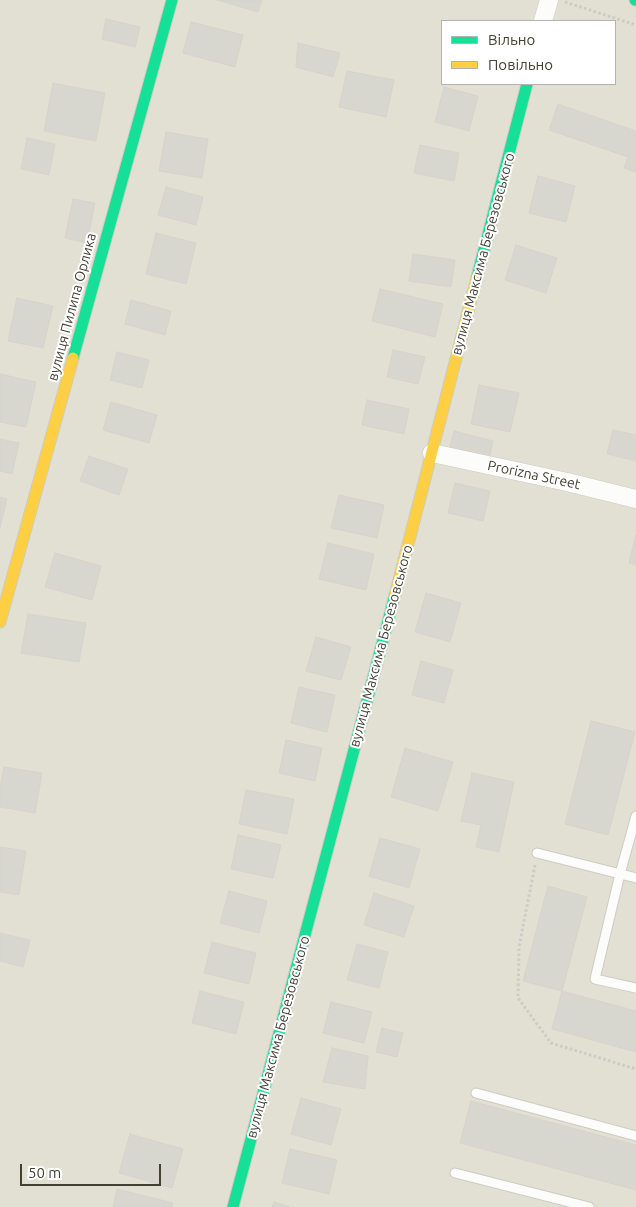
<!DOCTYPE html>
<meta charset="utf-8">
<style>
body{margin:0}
#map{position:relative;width:636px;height:1207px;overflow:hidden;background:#eeede6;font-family:Ubuntu,sans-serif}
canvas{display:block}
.legend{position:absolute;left:441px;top:20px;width:175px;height:65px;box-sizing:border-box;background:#fff;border:1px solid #b4b3ae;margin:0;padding:6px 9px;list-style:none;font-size:15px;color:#434034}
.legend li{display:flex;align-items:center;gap:10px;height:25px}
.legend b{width:25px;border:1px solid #b4b3ae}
.scale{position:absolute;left:20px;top:1164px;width:141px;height:22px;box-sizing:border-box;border:2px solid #434034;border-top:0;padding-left:6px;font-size:15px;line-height:18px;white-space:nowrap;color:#434034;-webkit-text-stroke:4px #fff;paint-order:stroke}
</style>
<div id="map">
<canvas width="636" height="1207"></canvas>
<ul class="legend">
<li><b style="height:6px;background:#16e098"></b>Вільно</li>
<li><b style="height:6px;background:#ffcf43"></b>Повільно</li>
</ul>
<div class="scale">50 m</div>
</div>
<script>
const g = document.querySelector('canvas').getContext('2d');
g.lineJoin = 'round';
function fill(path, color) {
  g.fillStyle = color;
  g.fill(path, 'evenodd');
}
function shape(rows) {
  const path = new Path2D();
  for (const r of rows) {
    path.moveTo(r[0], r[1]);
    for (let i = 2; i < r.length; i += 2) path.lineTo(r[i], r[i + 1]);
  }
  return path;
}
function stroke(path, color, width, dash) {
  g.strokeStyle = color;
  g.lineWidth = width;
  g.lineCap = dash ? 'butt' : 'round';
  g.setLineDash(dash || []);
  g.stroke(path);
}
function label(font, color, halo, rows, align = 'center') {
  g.font = font + ' Ubuntu,sans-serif';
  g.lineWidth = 4;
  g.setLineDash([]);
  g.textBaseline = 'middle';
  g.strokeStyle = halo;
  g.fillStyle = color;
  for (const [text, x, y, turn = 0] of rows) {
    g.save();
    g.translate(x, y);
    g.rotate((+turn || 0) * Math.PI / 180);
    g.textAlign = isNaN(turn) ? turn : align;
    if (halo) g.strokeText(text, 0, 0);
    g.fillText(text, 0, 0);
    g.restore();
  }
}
const residential = shape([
 [0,0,632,0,636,2,636,1207,0,1207],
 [442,21,615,21,615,84,442,84]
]);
const building = shape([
 [217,0,262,0,258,12,217,0],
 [106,19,140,27,135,47,102,39,106,19],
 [191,22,243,35,235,67,183,53,191,22],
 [298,43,340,53,333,77,296,67,298,43],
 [347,71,394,80,386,117,339,107,347,71],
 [53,83,105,93,96,141,44,131,53,83],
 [444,87,478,96,469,131,435,122,444,87],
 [558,104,636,131,636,172,624,168,628,157,549,130,558,104],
 [166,132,208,139,202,178,159,171,166,132],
 [27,138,55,144,49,175,21,169,27,138],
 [420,145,459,153,454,181,414,173,420,145],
 [538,176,575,186,566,222,529,213,538,176],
 [166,187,203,197,196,225,158,215,166,187],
 [73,199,95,203,87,243,65,238,73,199],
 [156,233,196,243,186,284,146,274,156,233],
 [516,245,557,258,546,293,505,280,516,245],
 [413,254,455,260,451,287,409,281,413,254],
 [380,289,443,304,435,337,372,321,380,289],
 [17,298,53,306,43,348,8,341,17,298],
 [131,300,171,311,165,335,125,324,131,300],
 [393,350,425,357,418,384,387,377,393,350],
 [117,352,149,360,142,388,110,380,117,352],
 [0,374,36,382,26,427,0,422,0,374],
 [479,385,519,393,510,432,471,424,479,385],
 [367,400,409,409,404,434,362,425,367,400],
 [111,402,157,415,149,443,103,430,111,402],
 [613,430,636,435,636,461,607,454,613,430],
 [454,431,493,441,489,461,449,451,454,431],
 [0,439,19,443,12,474,0,471,0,439],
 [89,456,128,469,119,495,80,481,89,456],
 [455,483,490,491,483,521,448,513,455,483],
 [339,495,384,505,377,538,331,528,339,495],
 [0,497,7,499,0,528,0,497],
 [636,534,636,565,629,563,636,534],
 [328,543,374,554,366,590,319,579,328,543],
 [55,553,101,566,92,600,45,587,55,553],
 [426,593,461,603,450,642,415,632,426,593],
 [28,614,86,623,79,662,21,653,28,614],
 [316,637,351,647,341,680,306,671,316,637],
 [421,661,453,670,444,703,412,695,421,661],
 [299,687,335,695,327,732,291,723,299,687],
 [591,721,635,732,608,835,565,824,591,721],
 [286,740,322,748,315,781,279,773,286,740],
 [405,748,453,762,438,811,391,797,405,748],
 [4,767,42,773,35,813,0,807,0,788,4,767],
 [472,773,514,782,499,852,476,847,481,825,461,821,472,773],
 [246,790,294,799,287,834,239,824,246,790],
 [238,835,281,845,273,878,231,869,238,835],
 [380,838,420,849,409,888,369,876,380,838],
 [0,847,26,851,19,895,0,892,0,847],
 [548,886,587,897,562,991,523,981,548,886],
 [229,891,267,901,259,933,220,923,229,891],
 [374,893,414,906,404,937,364,925,374,893],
 [0,933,30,940,23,967,0,961,0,933],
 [212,942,256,953,249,984,204,973,212,942],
 [357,944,388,952,379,988,347,980,357,944],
 [200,991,244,1002,236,1034,192,1023,200,991],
 [562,991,636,1011,636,1052,552,1029,562,991],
 [331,1002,372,1012,364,1043,323,1033,331,1002],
 [382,1028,403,1033,397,1057,376,1052,382,1028],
 [332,1048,368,1056,365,1089,323,1082,332,1048],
 [301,1098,341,1109,331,1145,291,1134,301,1098],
 [471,1101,636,1145,636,1190,460,1143,471,1101],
 [130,1134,183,1149,172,1188,119,1173,130,1134],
 [290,1149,337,1160,329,1194,282,1183,290,1149],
 [117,1189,173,1203,172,1207,113,1207,117,1189],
 [274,1202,290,1207,272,1207,274,1202]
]);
const path = shape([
 [565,2,636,25],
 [535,865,519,947,518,998,551,1043,636,1069]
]);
const lane = shape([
 [636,816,620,874,595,979,636,988],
 [537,853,636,878],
 [476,1093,636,1136],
 [455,1173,589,1207]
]);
const street = shape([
 [543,21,549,0],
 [432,453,567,482,636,499]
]);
const fast = shape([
 [635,0,636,0],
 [477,277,527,84],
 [73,358,172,0],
 [233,1207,395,595]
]);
const slow = shape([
 [395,595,477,277],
 [0,622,73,358]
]);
const streetNames = [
 ["вулиця Максима Березовського",483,254,-75],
 ["вулиця Пилипа Орлика",72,307,-75],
 ["Prorizna Street",534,475,12],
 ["вулиця Максима Березовського",381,646,-75],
 ["вулиця Максима Березовського",278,1037,-75]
];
fill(residential, '#e2e0d3');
fill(building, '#d7d6cf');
stroke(building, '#d6d4cc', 1);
stroke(lane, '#cccbc4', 11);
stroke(street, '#cccbc4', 19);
stroke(fast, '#ccccbd', 13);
stroke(slow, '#ccccbd', 13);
stroke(path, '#cccbc6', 3, [2.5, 2.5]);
stroke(lane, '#fcfcfb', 9);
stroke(street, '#fcfcfb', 18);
stroke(fast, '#16e098', 11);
stroke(slow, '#ffcf43', 11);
label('14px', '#434034', '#fff', streetNames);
</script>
